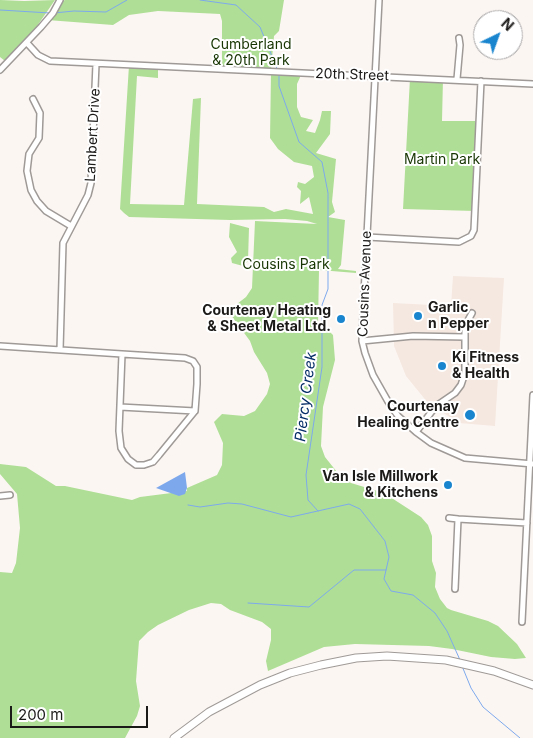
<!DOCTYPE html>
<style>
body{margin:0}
#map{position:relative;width:533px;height:738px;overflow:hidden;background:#fcf6f3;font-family:Inter,sans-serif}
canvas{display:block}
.north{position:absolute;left:473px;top:10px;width:50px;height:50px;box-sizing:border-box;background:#fff;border:1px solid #a4a3a3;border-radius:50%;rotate:42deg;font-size:14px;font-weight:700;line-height:20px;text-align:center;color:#1c1a19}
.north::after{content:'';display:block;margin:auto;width:18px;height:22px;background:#1985cf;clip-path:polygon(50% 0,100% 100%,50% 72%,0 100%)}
.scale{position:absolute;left:10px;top:706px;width:138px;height:22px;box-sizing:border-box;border:2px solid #1c1a19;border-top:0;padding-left:6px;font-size:15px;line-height:18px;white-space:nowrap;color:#1c1a19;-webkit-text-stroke:4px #fff;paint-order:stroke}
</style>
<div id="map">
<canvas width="533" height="738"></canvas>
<div class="north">N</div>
<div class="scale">200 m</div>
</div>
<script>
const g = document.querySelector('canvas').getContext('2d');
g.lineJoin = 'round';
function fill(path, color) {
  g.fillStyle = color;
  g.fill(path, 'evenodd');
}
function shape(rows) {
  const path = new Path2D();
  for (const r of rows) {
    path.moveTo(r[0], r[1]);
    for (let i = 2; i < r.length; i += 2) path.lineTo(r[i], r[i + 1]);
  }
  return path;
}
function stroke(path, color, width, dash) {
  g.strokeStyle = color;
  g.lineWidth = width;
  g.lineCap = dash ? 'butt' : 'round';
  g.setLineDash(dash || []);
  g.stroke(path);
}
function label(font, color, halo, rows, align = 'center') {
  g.font = font + ' Inter,sans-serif';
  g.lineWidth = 4;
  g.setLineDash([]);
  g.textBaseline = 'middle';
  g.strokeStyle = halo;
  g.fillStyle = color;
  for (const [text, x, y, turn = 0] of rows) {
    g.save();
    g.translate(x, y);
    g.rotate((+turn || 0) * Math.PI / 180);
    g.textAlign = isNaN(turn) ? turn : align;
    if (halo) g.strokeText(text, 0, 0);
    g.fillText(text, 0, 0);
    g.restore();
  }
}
const built = shape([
 [453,276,504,278,495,426,459,423,428,403,406,376,394,346,393,303,451,306]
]);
const green = shape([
 [0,0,24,1,55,0,35,29,5,61,0,57],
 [65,0,284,0,279,31,274,36,271,71,302,73,297,84,297,107,301,117,313,120,306,131,315,133,320,120,322,111,331,111,330,134,316,153,336,159,332,202,335,212,328,217,345,220,341,265,338,269,356,271,356,273,319,270,318,326,328,330,333,335,335,360,323,407,321,446,325,457,341,477,351,483,384,493,421,517,428,525,432,536,432,561,436,573,435,587,440,599,447,608,451,610,488,621,498,626,517,644,526,658,515,659,491,657,452,649,429,646,355,644,324,647,268,671,266,661,271,640,271,629,262,622,230,610,221,604,211,603,189,610,158,625,148,632,139,641,136,681,140,706,137,716,125,738,0,738,0,572,12,573,16,563,20,528,17,494,0,474,0,464,26,467,56,486,65,486,132,500,140,497,187,491,187,488,217,475,222,465,223,443,214,422,222,414,244,416,255,411,267,394,270,384,267,373,254,352,250,341,228,311,246,297,252,288,255,221,317,224,307,221,285,219,230,220,129,217,124,213,120,209,129,65,158,67,158,78,137,76,130,204,184,205,193,99,201,98,197,204,264,207,274,212,286,209,313,214,309,197,300,204,301,191,297,187,298,182,305,184,314,177,312,166,294,162,278,149,270,138,271,72,222,69,222,21,220,14,158,11,129,15,113,25,47,20,59,3],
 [410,78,443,79,442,121,475,121,478,148,475,211,403,209],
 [230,223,249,228,248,261,243,266,232,263,231,258,237,252,229,237]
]);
const water = shape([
 [185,472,187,488,185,494,179,496,156,488]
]);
const stream = shape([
 [200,0,236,5,260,27,278,71],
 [0,10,50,13],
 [54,13,74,11,106,12,127,0],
 [279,75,279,86,299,142,322,162,328,193,328,289,322,305,322,367,306,475,308,500,318,511],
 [188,505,200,507,228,503,242,504,291,517,349,504,360,509,385,541,389,557,384,579,391,591,413,595,435,613,447,631,460,660],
 [248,603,309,607,354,570,386,570],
 [462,666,471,688,483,707,520,738]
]);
const minor = shape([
 [379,0,363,314,362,341,365,353,373,375,390,405,398,416,416,432,431,443,465,458,533,464],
 [27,43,38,55,50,61,533,84],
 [0,70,41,27,53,13,60,0],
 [457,79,460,45,459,38],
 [33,99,40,113,39,138,29,154,27,171,31,190,37,201,46,211,71,226],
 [367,237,459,242,471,236,474,230,481,81],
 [465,337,465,326,472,313],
 [362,341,413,336,465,337,465,373,461,385,455,393,436,406,416,432],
 [0,346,122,354,185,358,193,361,197,367,197,384,195,411,159,455,153,462,144,465,136,465,128,459,121,448,119,431,122,354],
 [60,350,63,243,88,195,91,183,96,64],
 [120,407,195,411],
 [0,496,10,495],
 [449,518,458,519],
 [455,589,458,519,527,523],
 [522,622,533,395]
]);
const major = shape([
 [174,738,209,712,260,685,290,673,321,665,356,658,387,656,446,660,494,671,533,685]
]);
const markers = [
 [418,316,5,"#1985cf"],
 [341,319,5,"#1985cf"],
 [442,366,5,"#1985cf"],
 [470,415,6,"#1985cf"],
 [448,485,5,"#1985cf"]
];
const parkNames = [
 ["Cumberland",251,45],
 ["& 20th Park",251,61],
 ["Martin Park",442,160],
 ["Cousins Park",286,265]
];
const streetNames = [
 ["20th Street",352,75,2],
 ["Lambert Drive",93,135,-87],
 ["Cousins Avenue",365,284,-88]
];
const poiNames = [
 ["Garlic",428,308,"left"],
 ["n Pepper",428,324,"left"],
 ["Courtenay Heating",331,311],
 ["& Sheet Metal Ltd.",331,327],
 ["Ki Fitness",452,358,"left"],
 ["& Health",452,374,"left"],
 ["Courtenay",459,407],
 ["Healing Centre",459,423],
 ["Van Isle Millwork",438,477],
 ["& Kitchens",438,493]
];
const waterNames = [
 ["Piercy Creek",306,397,-83]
];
fill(built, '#f5e8e0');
fill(green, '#afdf96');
fill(water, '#7da9ec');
stroke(stream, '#7da9ec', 1);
stroke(minor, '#9f9a97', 8);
stroke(major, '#9f9a97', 9);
stroke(minor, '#fff', 5);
stroke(major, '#fff', 7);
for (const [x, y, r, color] of markers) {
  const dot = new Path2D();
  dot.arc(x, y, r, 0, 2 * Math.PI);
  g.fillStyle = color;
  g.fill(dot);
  stroke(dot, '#fff', 2);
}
label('14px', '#173502', '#fff', parkNames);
label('14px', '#1c1a19', '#fff', streetNames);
label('bold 14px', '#1c1a19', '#fff', poiNames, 'right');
label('italic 15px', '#052d67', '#fff', waterNames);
</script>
